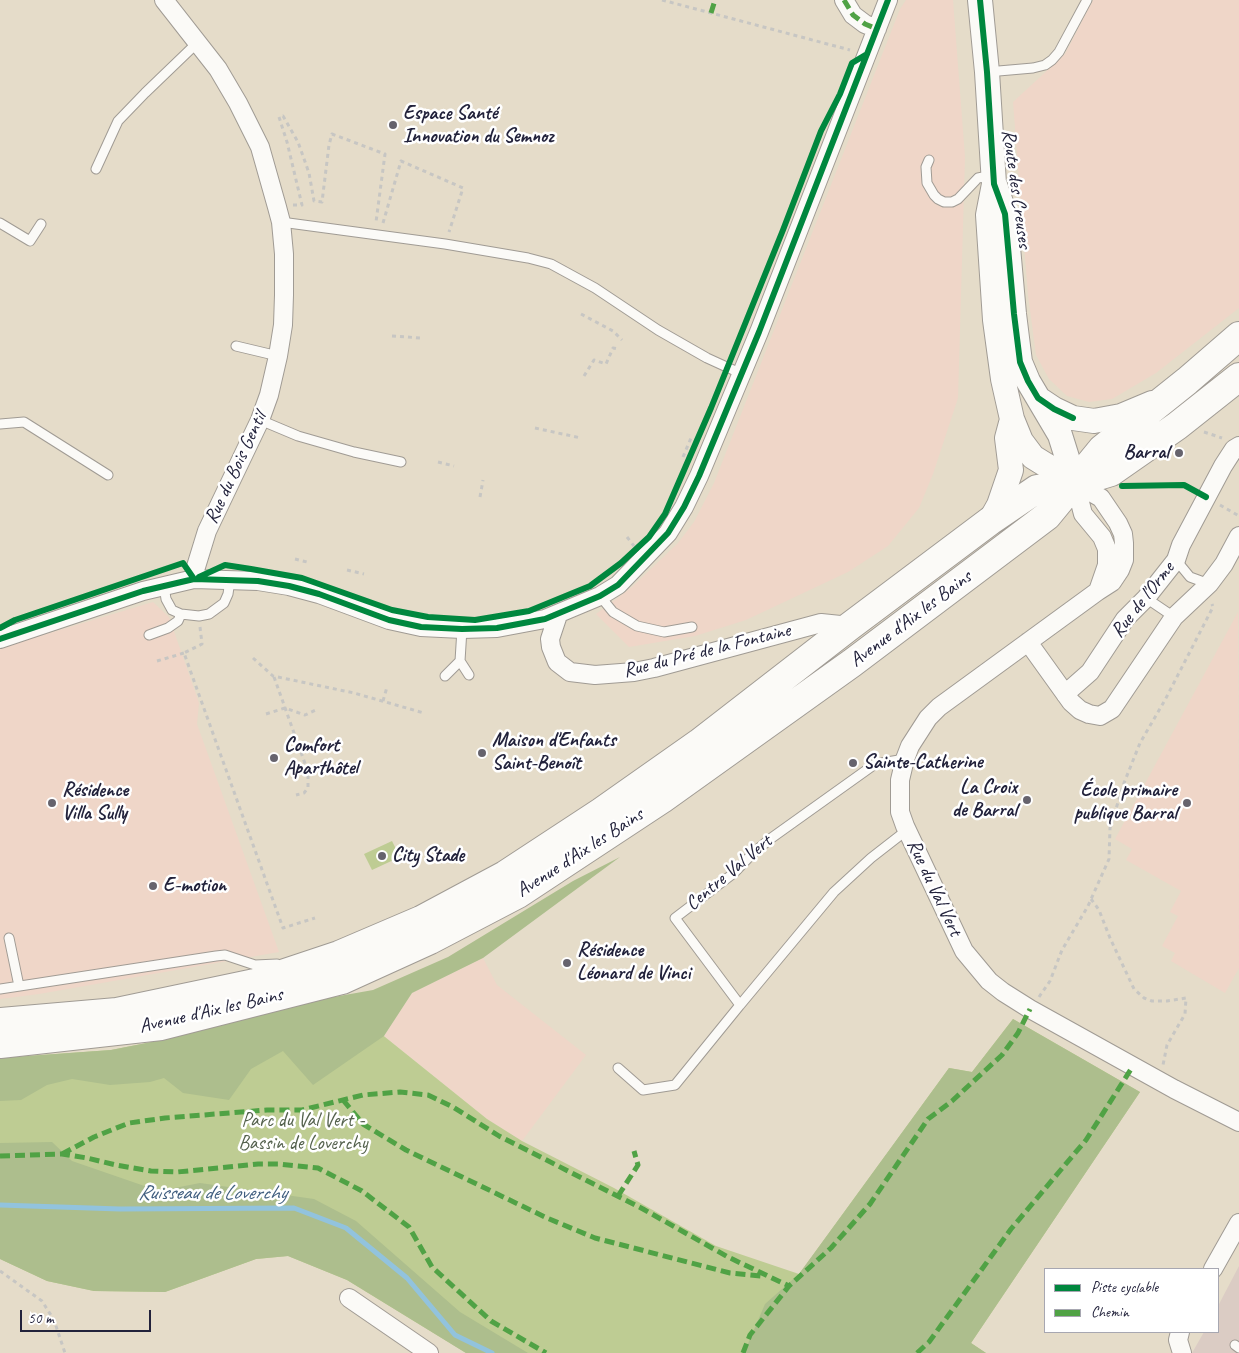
<!DOCTYPE html>
<meta charset="utf-8">
<style>
body{margin:0}
#map{position:relative;width:1239px;height:1353px;overflow:hidden;background:#e5dcc9;font-family:Caveat,sans-serif}
canvas{display:block}
.legend{position:absolute;left:1044px;top:1268px;width:175px;height:65px;box-sizing:border-box;background:#fff;border:1px solid #a7a7b1;margin:0;padding:6px 9px;list-style:none;font-size:15px;color:#22223b}
.legend li{display:flex;align-items:center;gap:10px;height:25px}
.legend b{width:25px;border:1px solid #a7a7b1}
.scale{position:absolute;left:20px;top:1310px;width:131px;height:22px;box-sizing:border-box;border:2px solid #22223b;border-top:0;padding-left:6px;font-size:15px;line-height:18px;white-space:nowrap;color:#22223b;-webkit-text-stroke:4px #fff;paint-order:stroke}
</style>
<div id="map">
<canvas width="1239" height="1353"></canvas>
<ul class="legend">
<li><b style="height:6px;background:#00873e"></b>Piste cyclable</li>
<li><b style="height:6px;background:#50a245"></b>Chemin</li>
</ul>
<div class="scale">50 m</div>
</div>
<script>
const g = document.querySelector('canvas').getContext('2d');
g.lineJoin = 'round';
function fill(path, color) {
  g.fillStyle = color;
  g.fill(path, 'evenodd');
}
function shape(rows) {
  const path = new Path2D();
  for (const r of rows) {
    path.moveTo(r[0], r[1]);
    for (let i = 2; i < r.length; i += 2) path.lineTo(r[i], r[i + 1]);
  }
  return path;
}
function stroke(path, color, width, dash) {
  g.strokeStyle = color;
  g.lineWidth = width;
  g.lineCap = dash ? 'butt' : 'round';
  g.setLineDash(dash || []);
  g.stroke(path);
}
function label(font, color, halo, rows, align = 'center') {
  g.font = font + ' Caveat,sans-serif';
  g.lineWidth = 5;
  g.setLineDash([]);
  g.textBaseline = 'middle';
  g.strokeStyle = halo;
  g.fillStyle = color;
  for (const [text, x, y, turn = 0] of rows) {
    g.save();
    g.translate(x, y);
    g.rotate((+turn || 0) * Math.PI / 180);
    g.textAlign = isNaN(turn) ? turn : align;
    if (halo) g.strokeText(text, 0, 0);
    g.fillText(text, 0, 0);
    g.restore();
  }
}
const built = shape([
 [906,0,953,0,965,157,958,398,933,474,919,508,888,546,848,572,746,620,695,636,629,647,596,614,632,587,678,543,694,522,714,483,900,9],
 [1093,0,1239,0,1239,308,1156,373,1112,399,1089,402,1067,396,1049,379,1036,355,1028,295,1013,102,1065,54],
 [153,602,169,617,199,703,197,724,279,952,39,994,0,999,0,648],
 [1238,612,1239,968,1225,993,1171,961,1175,953,1162,946,1178,916,1170,912,1181,891,1126,860,1132,849,1115,839],
 [483,958,497,985,586,1055,522,1141,487,1119,384,1036,412,993]
]);
const industrial = shape([
 [1239,1266,1239,1353,1192,1353,1204,1332,1218,1332,1218,1306]
]);
const green = shape([
 [392,841,400,857,372,870,364,854],
 [344,1004,487,1119,522,1141,614,1188,716,1246,799,1274,949,1068,972,1072,1013,1019,1140,1092,971,1343,986,1353,466,1353,347,1280,288,1256,256,1259,165,1292,94,1291,47,1281,0,1259,0,1058,111,1050]
]);
const forest = shape([
 [620,857,483,958,412,993,384,1036,313,1085,283,1051,251,1069,229,1100,183,1093,164,1078,150,1082,110,1085,72,1079,47,1085,21,1100,0,1101,0,1058,111,1050,172,1038,311,1001,373,990,448,957,573,881],
 [1013,1019,1140,1092,971,1343,986,1353,744,1353,765,1304,799,1274,949,1068,972,1072],
 [52,1142,72,1161,159,1191,200,1183,314,1199,356,1221,460,1312,528,1353,466,1353,347,1280,288,1256,256,1259,165,1292,94,1291,47,1281,0,1259,0,1143]
]);
const stream = shape([
 [0,1205,120,1209,294,1208,346,1228,407,1278,455,1335,492,1353]
]);
const path = shape([
 [662,0,850,50],
 [293,205,302,205,287,142,279,117,283,116,298,142,309,173,314,201,322,202,329,145,332,134,385,154,376,222,377,222],
 [383,223,401,161,463,188,449,232],
 [581,314,613,331,622,340],
 [392,336,421,338],
 [584,376,594,360,606,364,613,348,618,349],
 [535,428,581,438],
 [1204,432,1222,438],
 [683,457,691,438,696,440],
 [438,462,454,466],
 [1130,486,1184,485,1193,490],
 [480,497,483,480],
 [1220,505,1239,516],
 [627,537,634,546],
 [295,559,307,562],
 [347,570,364,574],
 [200,627,202,644,184,653,283,928,315,918],
 [253,658,273,676,354,693,424,713],
 [157,661,184,653],
 [274,677,308,772,308,788,304,793,296,795],
 [383,701,387,687],
 [266,714,285,708,305,715,318,709],
 [1091,899,1099,910,1110,938,1134,989,1144,998,1152,1001,1167,1001,1186,998,1185,1014,1167,1045,1163,1065],
 [1039,997,1050,981,1062,950,1088,906,1109,859,1110,828,1124,783,1140,743,1165,700,1213,607,1212,604],
 [0,1271,42,1301,54,1320,65,1353]
]);
const service = shape([
 [987,72,1033,68,1045,65,1052,60,1059,52,1087,0],
 [929,160,926,167,927,183,934,195,938,199,944,202,952,202,958,199,978,178,993,175],
 [96,169,118,121,145,93,197,43],
 [281,222,445,244,528,258,551,264,595,288,658,330,707,358,742,374],
 [0,223,30,241,41,224],
 [236,346,278,356],
 [260,420,298,436,354,452,401,462],
 [0,424,24,422,108,475],
 [1176,560,1190,577,1209,584],
 [164,586,166,599,172,610,181,614,199,616,209,614,224,603,228,594,230,580],
 [600,596,613,612,637,626,664,632,692,627],
 [1146,598,1174,617],
 [149,635,168,628,178,621,181,614],
 [460,661,469,675],
 [445,676,460,661,462,629],
 [905,759,875,764,770,839,752,854,734,873,675,918,740,1005,834,892,871,858,907,830],
 [9,938,19,986],
 [0,989,216,956,225,955,255,965,277,964],
 [618,1068,643,1090,675,1085,740,1005],
 [1235,1345,1239,1348]
]);
const minor = shape([
 [164,0,218,69,238,103,260,147,277,207,281,222,284,254,284,295,283,325,278,356,269,395,260,420,207,531,195,570,194,579],
 [844,0,853,15,865,24,877,29],
 [1075,483,1101,498,1118,523,1123,534,1124,543,1124,560,1120,570,1112,582,1098,591,939,707,928,718,910,746,905,759,900,780,900,812,905,826,964,951,989,981,1003,992,1030,1009,1174,1089,1239,1122],
 [1075,483,1083,514,1102,537,1107,549,1107,565,1098,591],
 [558,615,550,639,551,647,557,662,570,672,595,675,634,672,654,668,821,623,850,626],
 [0,639,143,591,194,579,258,581,289,586,319,594,389,620,421,627,462,629,497,628,545,619,600,596,618,585,668,533,684,507,699,476,759,332,888,0],
 [1028,642,1071,702,1080,710,1089,714,1100,716,1112,709,1174,617,1209,584,1224,564,1239,536],
 [1065,694,1090,672,1125,619,1146,598,1176,560,1181,545,1223,466,1234,449,1239,446],
 [1213,1269,1239,1223],
 [349,1298,429,1353],
 [1180,1332,1178,1340,1182,1353]
]);
const secondary = shape([
 [980,0,987,72,994,184,988,215,995,320,1003,379,1012,419,1021,441,1033,457,1075,483],
 [995,185,1005,214,1014,314,1020,362,1028,381,1060,435,1075,483],
 [1039,399,1054,409,1073,418,1094,421,1121,416,1152,403],
 [990,521,999,505,1011,470,1007,438,1011,423]
]);
const primary = shape([
 [0,1022,117,1012,255,983,339,955,421,920,505,875,601,812,699,743,850,626,990,521,1037,489,1075,483,1111,472,1177,426,1239,377],
 [0,1044,161,1026,342,980,430,940,518,894,662,799,852,663,1047,516,1102,449,1187,381,1239,336]
]);
const quiet = shape([
 [844,0,853,15,865,24,877,29],
 [711,13,715,0],
 [343,1100,363,1124,406,1150,547,1218,595,1238,730,1273,761,1276],
 [62,1154,94,1137,129,1123,165,1118,267,1110,302,1110,363,1095,400,1092,428,1095,453,1107,499,1136,643,1209,728,1257,789,1286],
 [0,1156,62,1154,87,1158,116,1165,151,1171,177,1172,258,1164,279,1164,318,1168,362,1191,409,1227,432,1267,491,1321,546,1353],
 [618,1196,638,1165,634,1151],
 [743,1353,750,1335,789,1286,831,1248,870,1204,928,1119,952,1101,1002,1055,1018,1033,1030,1009],
 [917,1353,929,1342,1011,1229,1086,1140,1133,1066]
]);
const cycleway = shape([
 [980,0,987,72,994,184,1005,214,1014,314,1020,362,1028,381,1038,398,1054,409,1073,418],
 [1122,486,1184,485,1206,497],
 [199,577,225,565,251,569,302,578,392,610,428,617,475,620,529,611,590,586,621,563,649,537,665,514,711,408,783,230,821,131,840,94,852,63,867,54],
 [0,628,15,620,183,563,194,579],
 [0,639,143,591,194,579,258,581,289,586,319,594,389,620,421,627,462,629,497,628,545,619,600,596,618,585,668,533,684,507,699,476,759,332,888,0]
]);
const markers = [
 [393,125,5,"#66636d"],
 [1179,453,5,"#66636d"],
 [482,753,5,"#66636d"],
 [274,758,5,"#66636d"],
 [853,763,5,"#66636d"],
 [1027,800,5,"#66636d"],
 [52,803,5,"#66636d"],
 [1187,803,5,"#66636d"],
 [382,856,5,"#66636d"],
 [153,886,5,"#66636d"],
 [567,963,5,"#66636d"]
];
const poiNames = [
 ["Espace Santé",403,114],
 ["Innovation du Semnoz",403,137],
 ["Barral",1169,453,"right"],
 ["Maison d'Enfants",492,741],
 ["Saint-Benoît",492,764],
 ["Comfort",284,746],
 ["Aparthôtel",284,769],
 ["Sainte-Catherine",863,763],
 ["La Croix",1017,788,"right"],
 ["de Barral",1017,811,"right"],
 ["Résidence",62,791],
 ["Villa Sully",62,814],
 ["École primaire",1177,791,"right"],
 ["publique Barral",1177,814,"right"],
 ["City Stade",392,856],
 ["E-motion",163,886],
 ["Résidence",577,951],
 ["Léonard de Vinci",577,974]
];
const streetNames = [
 ["Route des Creuses",1016,189,82],
 ["Rue du Bois Gentil",236,468,-65],
 ["Rue de l'Orme",1143,600,-52],
 ["Avenue d'Aix les Bains",911,619,-37],
 ["Rue du Pré de la Fontaine",707,651,-14],
 ["Avenue d'Aix les Bains",580,853,-33],
 ["Centre Val Vert",729,873,-40],
 ["Rue du Val Vert",934,888,65],
 ["Avenue d'Aix les Bains",211,1011,-13]
];
const parkNames = [
 ["Parc du Val Vert -",303,1121],
 ["Bassin de Loverchy",303,1144]
];
const waterNames = [
 ["Ruisseau de Loverchy",212,1193]
];
fill(built, '#efd6c8');
fill(industrial, '#dbccc4');
fill(green, '#becc93');
fill(forest, '#adbe8d');
stroke(stream, '#92c3dd', 5);
stroke(service, '#a09b94', 11);
stroke(minor, '#a09b94', 20);
stroke(secondary, '#a09b94', 26);
stroke(primary, '#a09b94', 30);
stroke(path, '#c7c6c3', 3, [4, 4]);
stroke(service, '#fbfaf7', 9);
stroke(minor, '#fbfaf7', 18);
stroke(secondary, '#fbfaf7', 24);
stroke(primary, '#fbfaf7', 28);
stroke(quiet, '#50a245', 5, [10, 5]);
stroke(cycleway, '#00873e', 6);
for (const [x, y, r, color] of markers) {
  const dot = new Path2D();
  dot.arc(x, y, r, 0, 2 * Math.PI);
  g.fillStyle = color;
  g.fill(dot);
  stroke(dot, '#fff', 2);
}
label('bold 20px', '#22223b', '#fff', poiNames, 'left');
label('20px', '#22223b', '#fff', streetNames);
label('20px', '#54614d', '#fff', parkNames);
label('italic 21px', '#405e7f', '#fff', waterNames);
</script>
